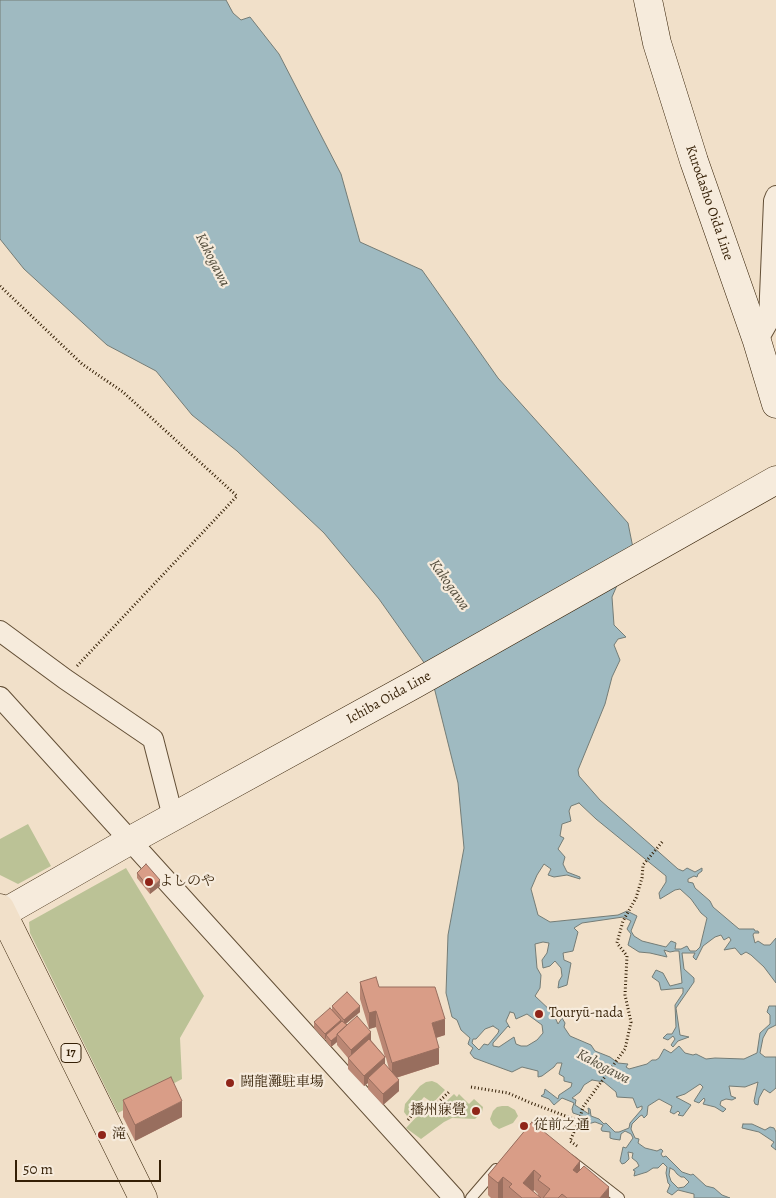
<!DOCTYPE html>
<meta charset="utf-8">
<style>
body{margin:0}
#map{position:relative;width:776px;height:1198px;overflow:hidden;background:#f1e0c9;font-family:Alegreya,serif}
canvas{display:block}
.scale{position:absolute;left:15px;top:1160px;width:146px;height:22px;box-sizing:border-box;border:2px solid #341f05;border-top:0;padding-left:6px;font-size:15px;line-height:18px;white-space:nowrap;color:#341f05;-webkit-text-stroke:4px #f6ebdc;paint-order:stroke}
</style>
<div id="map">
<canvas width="776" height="1198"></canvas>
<div class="scale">50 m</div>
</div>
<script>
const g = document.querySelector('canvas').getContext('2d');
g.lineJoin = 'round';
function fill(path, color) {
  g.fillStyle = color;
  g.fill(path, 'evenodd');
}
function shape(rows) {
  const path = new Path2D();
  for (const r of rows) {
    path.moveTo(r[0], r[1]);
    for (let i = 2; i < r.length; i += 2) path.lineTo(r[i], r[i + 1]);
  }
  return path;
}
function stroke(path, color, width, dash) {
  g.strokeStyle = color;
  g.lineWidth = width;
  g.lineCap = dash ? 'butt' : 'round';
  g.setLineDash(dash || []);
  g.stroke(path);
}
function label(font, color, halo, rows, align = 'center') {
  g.font = font + ' Alegreya,"Noto Serif JP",serif';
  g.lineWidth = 4.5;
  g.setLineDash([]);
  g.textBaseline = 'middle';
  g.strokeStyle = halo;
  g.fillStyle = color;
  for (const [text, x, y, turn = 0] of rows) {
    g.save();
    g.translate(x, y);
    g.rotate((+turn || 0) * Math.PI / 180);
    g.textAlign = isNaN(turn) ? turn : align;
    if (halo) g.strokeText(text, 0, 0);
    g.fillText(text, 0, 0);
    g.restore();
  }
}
const green = shape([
 [28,824,51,866,18,884,0,875,0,839],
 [126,868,204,996,180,1038,182,1079,118,1113,30,933,29,922],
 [432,1081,437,1083,445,1090,433,1103,424,1097,407,1116,404,1112,405,1104,420,1086,426,1082],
 [454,1094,457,1097,459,1094,469,1104,474,1099,483,1107,482,1112,475,1119,452,1118,444,1122,421,1139,406,1128,423,1110,431,1116],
 [502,1106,508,1106,515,1110,518,1116,513,1123,499,1129,493,1125,490,1119,493,1111,497,1107]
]);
const water = shape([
 [0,0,226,0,233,13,241,20,250,17,279,54,341,174,360,242,422,270,498,378,628,523,633,548,612,597,614,625,626,637,618,639,614,645,620,660,612,677,605,704,578,770,579,776,600,800,678,869,683,871,687,868,695,872,702,868,702,871,698,874,697,877,694,876,688,879,688,882,693,883,695,888,710,901,713,907,739,929,754,929,755,931,758,931,759,933,754,933,753,935,755,943,758,941,764,945,770,945,776,938,776,983,764,967,751,955,746,952,741,955,735,948,724,950,731,940,729,937,724,940,721,935,715,937,703,946,696,960,693,957,695,953,682,953,684,969,694,978,694,982,676,1008,680,1035,689,1037,678,1041,673,1047,671,1045,675,1039,673,1036,668,1040,663,1038,667,1034,672,1034,676,1027,675,1005,683,993,683,988,661,990,659,982,652,977,656,970,663,973,670,986,682,983,679,951,675,951,670,952,664,950,667,957,650,953,639,952,628,945,631,934,627,929,631,921,623,917,582,923,574,928,578,932,573,951,563,953,564,960,571,963,567,985,558,988,559,981,562,976,561,968,555,961,550,966,543,968,542,960,547,953,549,943,543,942,535,944,537,968,541,975,540,988,535,996,553,1013,558,1024,562,1018,565,1023,564,1027,570,1036,591,1045,595,1051,610,1057,618,1063,628,1064,626,1067,629,1069,647,1064,652,1060,656,1060,659,1058,664,1049,671,1053,679,1046,685,1053,693,1055,696,1054,706,1059,715,1058,744,1059,757,1053,760,1033,770,1024,770,1015,767,1012,769,1006,776,1006,776,1025,768,1029,763,1038,760,1053,765,1057,776,1057,776,1088,770,1093,764,1089,759,1098,758,1105,755,1104,754,1101,758,1082,745,1087,729,1086,731,1096,736,1098,732,1100,726,1099,721,1101,720,1105,726,1109,723,1112,715,1107,703,1104,705,1100,704,1098,699,1103,694,1101,703,1087,700,1084,685,1094,676,1097,691,1105,683,1116,678,1115,680,1113,678,1111,674,1114,670,1112,672,1106,659,1099,648,1106,647,1115,644,1118,642,1115,640,1116,632,1124,631,1129,635,1138,639,1139,638,1143,645,1148,657,1151,661,1149,663,1151,661,1154,663,1157,666,1156,682,1172,691,1175,693,1174,706,1186,714,1188,722,1195,730,1198,694,1198,694,1194,678,1190,672,1195,667,1192,670,1185,668,1183,666,1173,667,1167,663,1163,658,1168,653,1168,647,1172,634,1176,635,1171,633,1170,639,1166,637,1162,632,1158,633,1153,628,1152,629,1159,625,1163,622,1164,620,1161,623,1147,626,1148,633,1138,631,1134,625,1131,621,1134,620,1140,613,1139,610,1138,610,1132,602,1131,601,1129,603,1125,595,1122,588,1124,590,1120,588,1118,573,1113,572,1109,574,1103,572,1102,562,1098,554,1105,549,1099,541,1096,544,1094,545,1089,558,1099,559,1095,571,1087,572,1083,564,1081,564,1077,559,1074,562,1063,557,1063,554,1067,542,1076,538,1077,538,1071,522,1067,512,1072,474,1058,470,1053,473,1048,468,1044,470,1038,461,1030,457,1020,452,1017,446,993,448,935,464,848,458,783,430,671,379,599,324,533,237,451,192,415,156,371,107,345,24,269,0,239,0,0],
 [579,803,596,819,666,876,666,882,659,893,660,899,675,890,680,889,691,899,701,913,707,918,700,947,696,951,690,951,687,946,681,949,675,949,676,943,671,941,666,947,642,941,634,936,631,931,637,916,627,911,618,915,550,922,538,915,531,889,537,875,544,864,551,869,548,875,554,877,567,875,580,879,580,877,567,872,563,864,565,857,558,849,564,838,560,836,562,824,571,821,569,811,571,806,579,803],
 [510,1012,514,1013,516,1019,527,1014,542,1025,543,1033,537,1040,527,1046,521,1046,516,1044,514,1037,499,1047,493,1046,493,1043,508,1026,510,1028,506,1021,510,1012],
 [493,1026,499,1030,498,1033,488,1045,484,1044,479,1050,472,1043,473,1039,476,1039,485,1029,493,1026],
 [592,1080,604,1082,616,1092,617,1097,633,1098,637,1108,642,1106,642,1109,630,1123,629,1128,619,1132,615,1132,606,1123,604,1124,599,1119,591,1116,590,1109,588,1108,589,1114,575,1105,576,1100,572,1098,580,1092,584,1085,592,1080],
 [670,1168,674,1170,677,1174,681,1177,684,1177,689,1182,684,1187,678,1188,671,1181,669,1175,670,1168],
 [743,1124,752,1124,765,1130,770,1127,774,1128,776,1132,776,1150,771,1146,774,1142,759,1132,742,1128,743,1124]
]);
const path = shape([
 [0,286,82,364,123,392,237,496,77,666],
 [471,1087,508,1093,531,1103,579,1121],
 [408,1120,423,1103,431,1109,449,1092],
 [577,1146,570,1141,579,1121,583,1107,625,1049,631,1022,625,995,627,956,617,943,623,921,636,898,642,878,643,865,663,841]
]);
const lane = shape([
 [570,1160,619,1198],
 [471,1198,496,1169]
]);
const street = shape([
 [757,341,769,320,774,201,776,196],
 [0,631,65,679,153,739,173,817],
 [0,697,454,1198]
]);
const secondary = shape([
 [648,0,657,43,694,161,757,341,776,404],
 [0,915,131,840,415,684,776,480]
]);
const primary = shape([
 [0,908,143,1198]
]);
const wall = shape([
 [137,873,160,886,150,894,137,878],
 [360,982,379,987,445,1035,436,1038,439,1064,396,1078,399,1091,383,1105,368,1089,368,1083,364,1086,348,1069,348,1058,337,1045,337,1042,331,1047,326,1041,326,1038,325,1040,314,1028,314,1022,332,1010,332,1006,360,1012,346,1024,371,1040,385,1057,376,1027,369,1029,360,999],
 [385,1057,386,1058,389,1069,385,1065],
 [123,1100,182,1117,135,1141,123,1117],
 [532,1122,580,1170,609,1198,491,1198,488,1195,488,1175],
 [534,1190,538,1194,538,1196,533,1191]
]);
const shadedWall = shape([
 [160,880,160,886,150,894,150,889],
 [360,1006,360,1012,344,1025,344,1020],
 [376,1011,376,1027,369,1029,369,1013],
 [445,1019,445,1035,432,1039,432,1023],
 [341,1020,341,1025,326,1035,326,1038,325,1040,325,1034],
 [371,1032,371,1043,351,1061,351,1050],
 [337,1036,337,1042,331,1047,331,1041],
 [439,1048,439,1064,392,1079,392,1063],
 [385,1057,385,1068,368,1078,368,1083,364,1086,364,1076],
 [399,1080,399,1091,383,1105,383,1094],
 [182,1101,182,1117,135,1141,135,1125],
 [580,1161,580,1182,573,1170],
 [534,1170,534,1190,528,1198,523,1183],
 [503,1177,503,1198,498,1198,498,1183],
 [609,1187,609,1198,600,1198]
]);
const building = shape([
 [146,864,160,880,150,889,137,873,146,864],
 [376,977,379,987,435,987,445,1019,432,1023,439,1048,392,1063,376,1011,369,1013,360,982,376,977],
 [347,992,360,1006,344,1020,332,1006,347,992],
 [330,1008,341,1020,325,1034,314,1022,330,1008],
 [357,1016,371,1032,351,1050,337,1034,357,1016],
 [342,1021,347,1025,337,1034,337,1036,331,1041,326,1035,342,1021],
 [369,1039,385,1057,364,1076,348,1058,369,1039],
 [384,1063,399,1080,383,1094,368,1078,384,1063],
 [171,1077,182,1101,135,1125,123,1100,171,1077],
 [532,1122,580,1161,573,1170,577,1173,584,1166,609,1187,600,1198,567,1198,562,1194,558,1198,543,1198,550,1189,538,1180,541,1176,534,1170,523,1183,541,1198,522,1198,509,1187,512,1184,503,1177,498,1183,488,1175,532,1122]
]);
const markers = [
 [149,882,5,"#8f2418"],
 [539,1014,5,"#8f2418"],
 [230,1083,5,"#8f2418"],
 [476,1111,5,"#8f2418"],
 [524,1126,5,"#8f2418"],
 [102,1135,5,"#8f2418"]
];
const shields = [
 [71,1053,20]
];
const shieldNames = [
 ["17",71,1053]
];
const streetNames = [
 ["Kurodasho Oida Line",709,203,71],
 ["Ichiba Oida Line",389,698,-29]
];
const poiNames = [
 ["よしのや",159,882],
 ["Touryū-nada",549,1014],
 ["闘龍灘駐車場",240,1083],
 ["播州寐覺",466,1111,"right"],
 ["従前之通",534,1126],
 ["滝",112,1135]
];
const waterNames = [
 ["Kakogawa",212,260,63],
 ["Kakogawa",449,585,55],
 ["Kakogawa",603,1067,28]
];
fill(green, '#bbc296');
fill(water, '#9fbac1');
stroke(water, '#747c76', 1);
stroke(lane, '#634f36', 12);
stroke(street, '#634f36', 22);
stroke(secondary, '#341f05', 29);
stroke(primary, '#341f05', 29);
stroke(path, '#341f05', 3, [1, 2.5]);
stroke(lane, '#f6ebdc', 10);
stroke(street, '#f6ebdc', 20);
stroke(secondary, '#f6ebdc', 28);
stroke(primary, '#f1e0c9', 28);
fill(wall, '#bb8774');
fill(shadedWall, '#986e5e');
fill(building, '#d99d87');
stroke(building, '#986e5e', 1);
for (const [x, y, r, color] of markers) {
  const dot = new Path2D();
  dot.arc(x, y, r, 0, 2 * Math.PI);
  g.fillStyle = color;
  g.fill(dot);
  stroke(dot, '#f6ebdc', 2);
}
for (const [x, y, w] of shields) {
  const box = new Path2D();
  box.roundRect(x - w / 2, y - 9.5, w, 19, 4);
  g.fillStyle = '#f6ebdc';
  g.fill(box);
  stroke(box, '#341f05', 1);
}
label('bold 12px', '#341f05', null, shieldNames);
label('14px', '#341f05', '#f6ebdc', streetNames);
label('14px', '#341f05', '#f6ebdc', poiNames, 'left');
label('italic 15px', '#544e3d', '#f6ebdc', waterNames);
</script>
